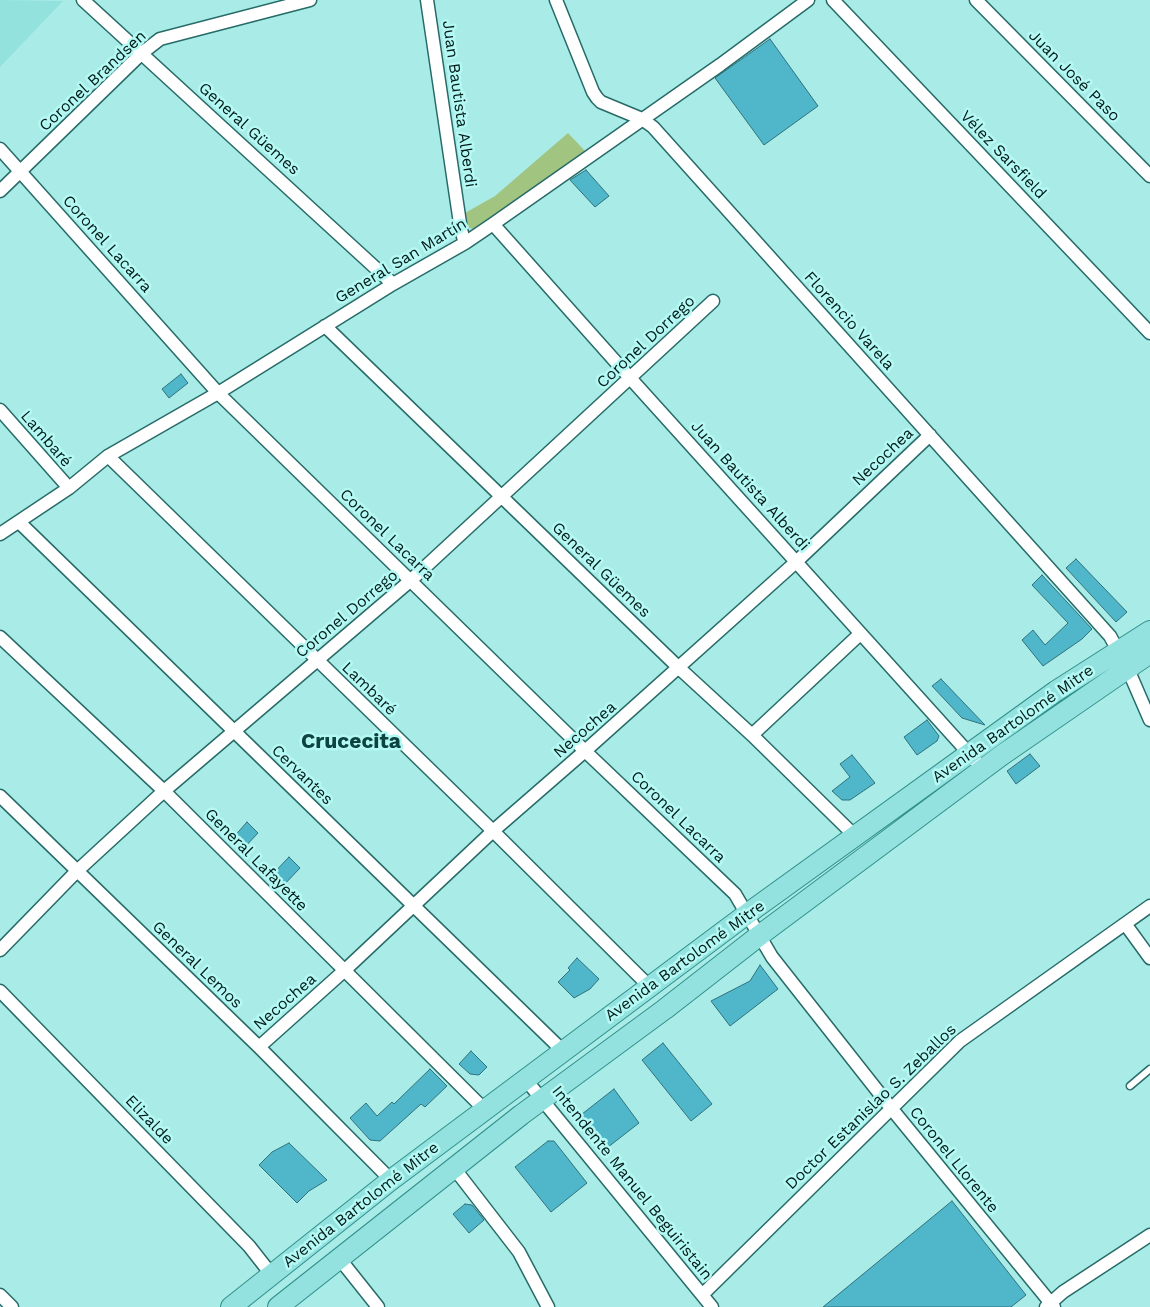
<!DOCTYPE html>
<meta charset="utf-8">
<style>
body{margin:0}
canvas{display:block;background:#a8ebe7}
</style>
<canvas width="1150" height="1307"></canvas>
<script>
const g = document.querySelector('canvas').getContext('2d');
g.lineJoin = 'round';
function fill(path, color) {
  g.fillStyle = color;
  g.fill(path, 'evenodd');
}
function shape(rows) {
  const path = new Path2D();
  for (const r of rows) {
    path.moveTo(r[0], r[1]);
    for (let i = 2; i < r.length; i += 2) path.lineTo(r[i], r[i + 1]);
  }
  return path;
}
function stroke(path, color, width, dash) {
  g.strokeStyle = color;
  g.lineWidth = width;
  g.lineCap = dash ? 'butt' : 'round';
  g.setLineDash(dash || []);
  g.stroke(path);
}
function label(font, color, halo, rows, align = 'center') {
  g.font = font + ' "Work Sans",sans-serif';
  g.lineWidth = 5;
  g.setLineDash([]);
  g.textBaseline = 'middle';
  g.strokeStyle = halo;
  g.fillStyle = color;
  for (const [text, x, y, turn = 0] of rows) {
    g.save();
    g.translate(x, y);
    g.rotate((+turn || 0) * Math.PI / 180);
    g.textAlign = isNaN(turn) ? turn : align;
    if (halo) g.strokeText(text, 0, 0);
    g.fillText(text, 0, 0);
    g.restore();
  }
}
const built = shape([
 [0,0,63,1,0,67]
]);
const green = shape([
 [568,133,585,151,476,230,467,227,465,213,495,196]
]);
const building = shape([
 [770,39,818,106,764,145,715,78,770,39],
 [586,170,609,196,595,207,570,180,586,170],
 [181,374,188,383,169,398,162,389,181,374],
 [1076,559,1127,612,1116,622,1066,568,1076,559],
 [1042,575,1092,629,1082,639,1043,666,1022,640,1033,630,1045,645,1068,623,1032,585,1042,575],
 [941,679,985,725,962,718,932,686,941,679],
 [927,720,939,736,937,741,917,755,904,737,927,720],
 [1030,754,1040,766,1016,784,1007,771,1030,754],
 [852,755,875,783,850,800,842,800,832,791,850,777,840,764,852,755],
 [247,822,258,833,243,849,232,839,247,822],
 [289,857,300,868,281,888,270,877,289,857],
 [577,958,599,979,590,989,574,998,558,982,570,970,568,968,577,958],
 [760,965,778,989,730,1026,711,1001,750,981,760,965],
 [663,1043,712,1104,691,1121,642,1060,663,1043],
 [471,1051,487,1067,479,1075,470,1074,459,1064,471,1051],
 [430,1069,447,1086,425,1107,421,1104,380,1141,370,1140,350,1118,366,1103,377,1116,392,1102,394,1104,430,1069],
 [614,1089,639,1123,603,1151,577,1118,614,1089],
 [548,1141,554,1141,587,1183,551,1212,515,1167,548,1141],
 [289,1143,327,1180,309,1191,297,1203,259,1165,272,1152,289,1143],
 [952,1201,1026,1295,1011,1307,823,1307,952,1201],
 [465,1204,472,1205,484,1220,469,1233,453,1214,465,1204]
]);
const service = shape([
 [1130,1086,1150,1069]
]);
const minor = shape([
 [83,0,393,284],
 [427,0,461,230,465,243],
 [556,0,593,92,597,98,601,102,642,119,653,127,1110,636,1127,667,1150,720],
 [833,0,1150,333],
 [976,0,1150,176],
 [0,149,218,393,585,751,735,894,772,957,891,1108,1054,1307],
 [0,191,142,53,160,39,310,0],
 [493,224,631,379,983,769],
 [325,326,679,668,752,735,855,836],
 [0,410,69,488],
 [108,456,493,831,650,987],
 [19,522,563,1051],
 [0,534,69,488,108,456,218,393,393,284,465,243,493,224,720,65,808,0],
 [0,637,164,791,485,1110],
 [752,735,860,634],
 [0,796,259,1047,391,1180],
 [1126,925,1150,958],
 [0,950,77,871,164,791,410,581,713,301],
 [0,991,249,1246,271,1274],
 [259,1047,345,970,493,831,585,751,796,562,930,435],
 [526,1080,712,1307],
 [454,1168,519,1252,548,1307],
 [339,1258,378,1307],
 [0,1295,12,1307],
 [702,1295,960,1041,1150,906],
 [1046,1307,1063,1292,1150,1235]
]);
const primary = shape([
 [231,1307,391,1180,747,914,1056,691,1150,631],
 [278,1307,521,1115,665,1009,760,935,1002,755,1150,653]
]);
const streetNames = [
 ["Juan José Paso",1074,76,45],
 ["Coronel Brandsen",93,81,-43],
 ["Juan Bautista Alberdi",459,104,82],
 ["General Güemes",249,129,42],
 ["Vélez Sarsfield",1003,155,46],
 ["Coronel Lacarra",107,244,48],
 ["General San Martín",401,261,-31],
 ["Florencio Varela",849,321,48],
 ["Coronel Dorrego",646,342,-43],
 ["Lambaré",46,439,49],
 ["Necochea",883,457,-43],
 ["Juan Bautista Alberdi",750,486,48],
 ["Coronel Lacarra",387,535,44],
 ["General Güemes",601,570,44],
 ["Coronel Dorrego",347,614,-40],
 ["Lambaré",369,689,44],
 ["Avenida Bartolomé Mitre",1013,724,-35],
 ["Necochea",585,730,-41],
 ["Cervantes",302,775,44],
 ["Coronel Lacarra",678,817,44],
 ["General Lafayette",256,860,45],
 ["Avenida Bartolomé Mitre",685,961,-36],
 ["General Lemos",197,965,44],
 ["Necochea",285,1002,-41],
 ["Doctor Estanislao S. Zeballos",871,1107,-44],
 ["Elizalde",149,1120,46],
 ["Coronel Llorente",954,1160,51],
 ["Intendente Manuel Beguiristain",632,1183,51],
 ["Avenida Bartolomé Mitre",361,1205,-38]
];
const districtNames = [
 ["Crucecita",351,742]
];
fill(built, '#94e2dd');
fill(green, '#a1c581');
fill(building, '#4fb7c9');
stroke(building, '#31727d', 1);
stroke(service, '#276b68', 9);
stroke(minor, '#276b68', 15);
stroke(primary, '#31908b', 22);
stroke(service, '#fff', 6);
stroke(minor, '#fff', 12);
stroke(primary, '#94e2df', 20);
label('16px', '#001a19', '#b5f9f4', streetNames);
label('bold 21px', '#0d4341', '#b5f9f4', districtNames);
</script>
